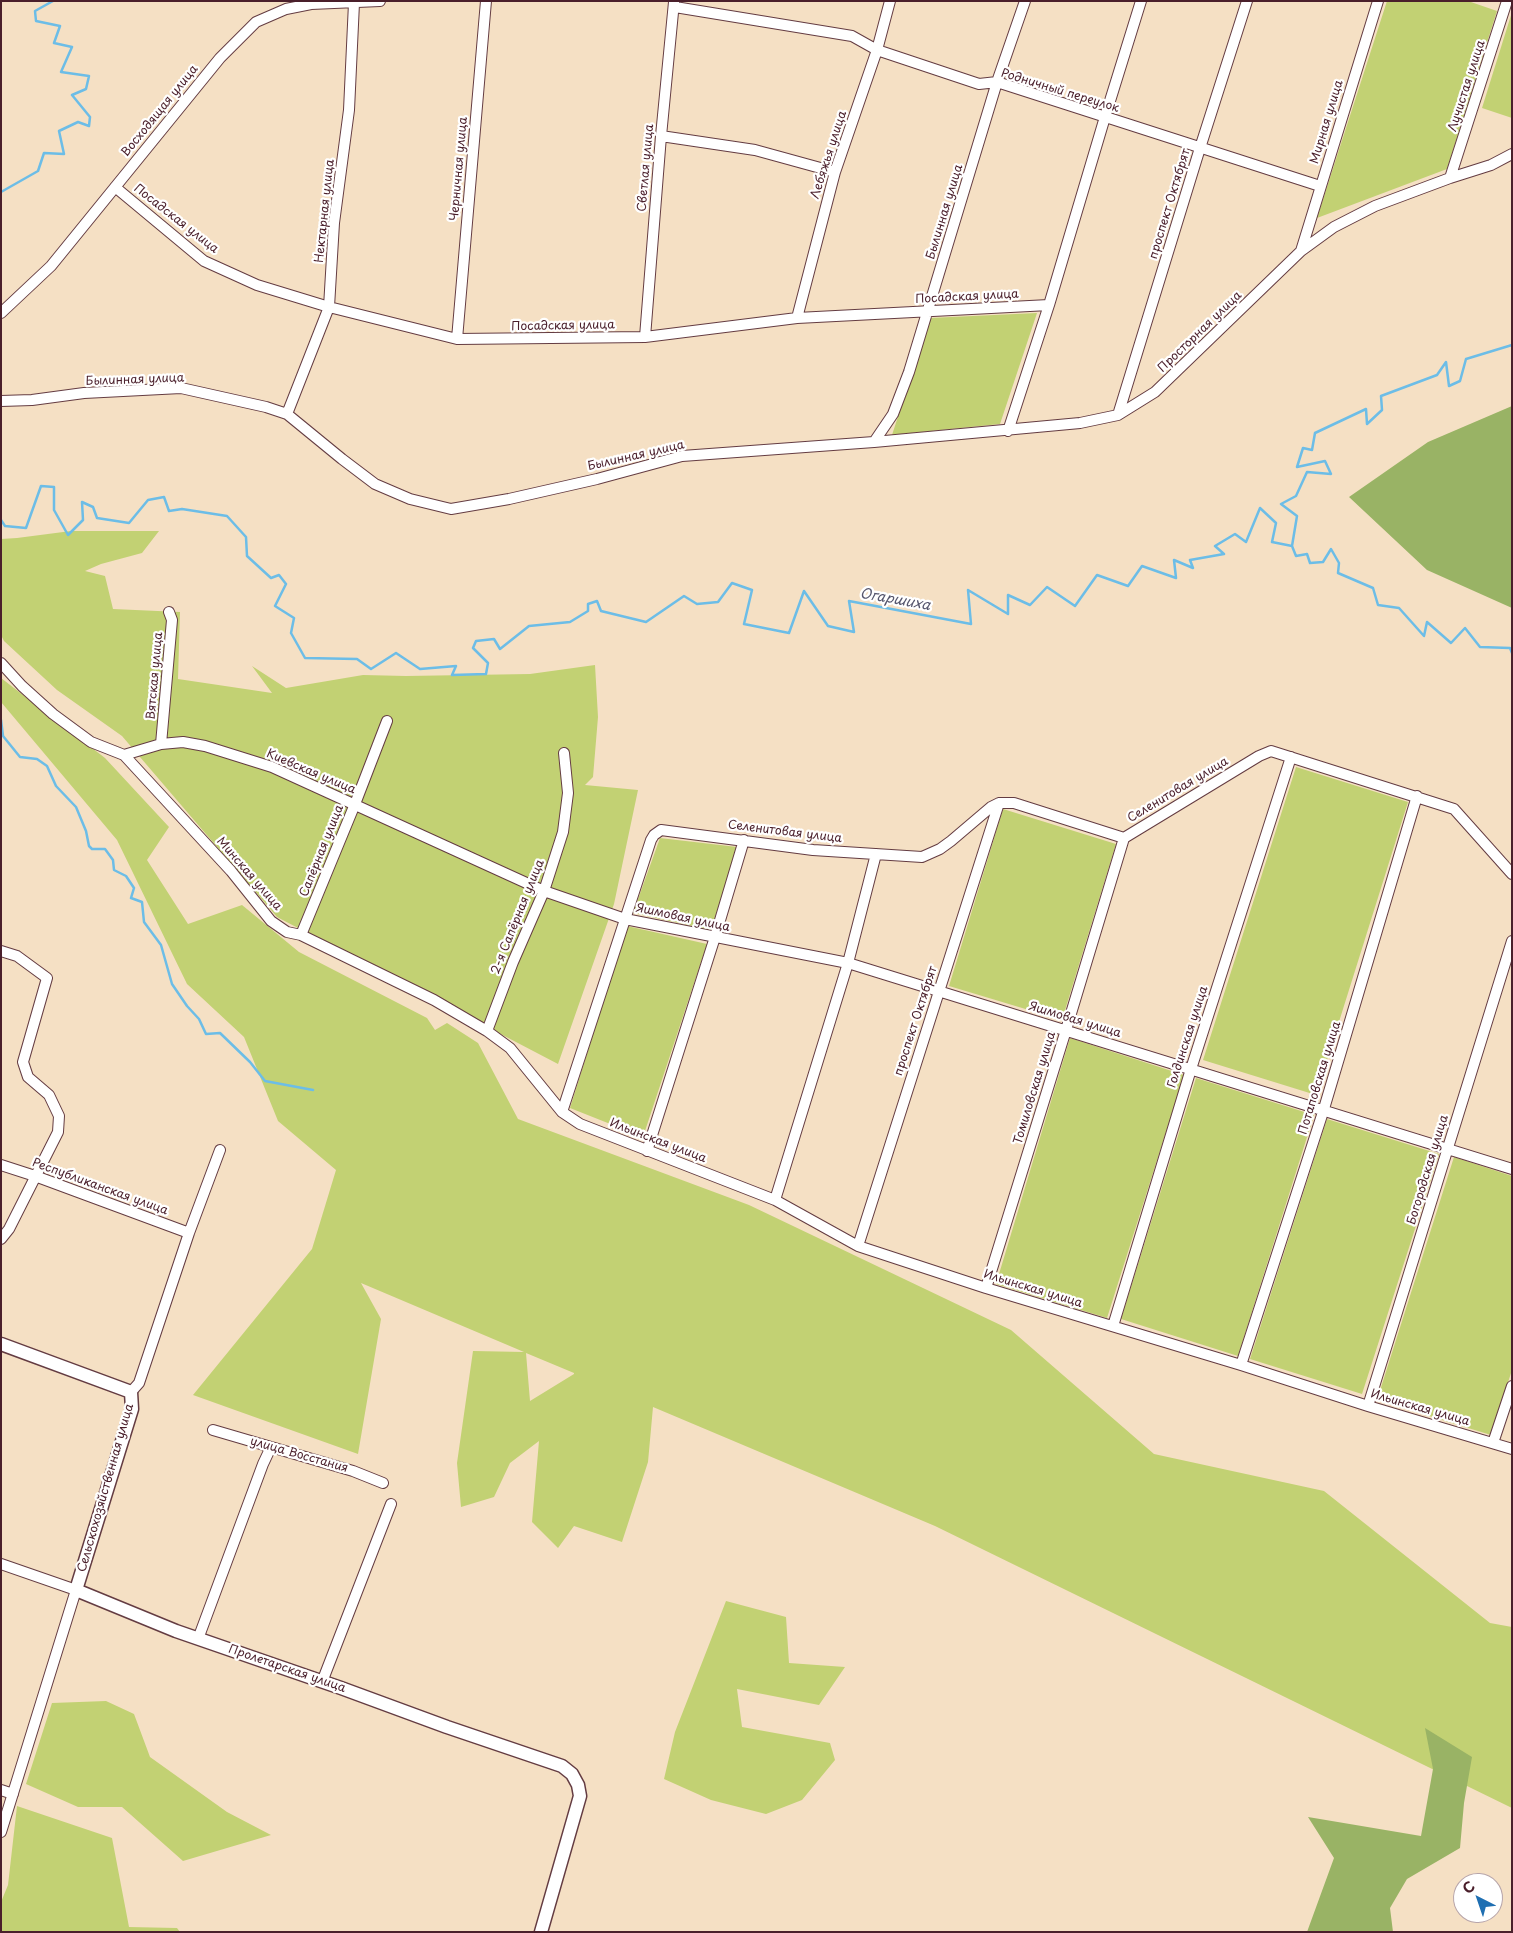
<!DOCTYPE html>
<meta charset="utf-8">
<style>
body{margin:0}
#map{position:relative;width:1513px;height:1933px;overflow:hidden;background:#f5e0c4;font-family:"Playpen Sans",sans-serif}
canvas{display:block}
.frame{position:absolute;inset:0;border:2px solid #4a1f2b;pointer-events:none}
.north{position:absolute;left:1453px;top:1873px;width:50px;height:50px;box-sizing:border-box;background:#fff;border:1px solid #b7a5aa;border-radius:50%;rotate:319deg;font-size:14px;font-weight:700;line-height:20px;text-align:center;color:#4a1f2b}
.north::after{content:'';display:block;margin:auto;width:18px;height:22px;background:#1f6fb2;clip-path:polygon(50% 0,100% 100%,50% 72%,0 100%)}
</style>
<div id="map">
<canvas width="1513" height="1933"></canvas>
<div class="frame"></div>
<div class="north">С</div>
</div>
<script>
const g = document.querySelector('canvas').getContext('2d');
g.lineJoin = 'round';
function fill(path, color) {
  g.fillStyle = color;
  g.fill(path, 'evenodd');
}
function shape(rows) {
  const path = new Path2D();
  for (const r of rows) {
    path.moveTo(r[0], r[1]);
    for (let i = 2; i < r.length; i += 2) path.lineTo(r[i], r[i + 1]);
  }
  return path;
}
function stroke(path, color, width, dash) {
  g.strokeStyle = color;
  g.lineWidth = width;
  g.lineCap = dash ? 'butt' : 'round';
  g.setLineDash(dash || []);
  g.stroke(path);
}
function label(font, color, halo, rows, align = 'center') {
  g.font = font + ' "Playpen Sans",sans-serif';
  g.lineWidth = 4.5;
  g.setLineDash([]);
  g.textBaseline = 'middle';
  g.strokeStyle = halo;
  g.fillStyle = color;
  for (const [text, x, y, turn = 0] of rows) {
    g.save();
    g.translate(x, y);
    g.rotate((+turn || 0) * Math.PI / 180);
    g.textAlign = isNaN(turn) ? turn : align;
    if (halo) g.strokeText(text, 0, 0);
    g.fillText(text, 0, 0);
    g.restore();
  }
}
const green = shape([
 [1387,1,1468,1,1497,11,1447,169,1317,218],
 [1512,12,1512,118,1482,108],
 [1037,313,1000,424,892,435,930,318],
 [71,531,159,531,142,553,101,564,85,571,105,576,113,609,180,612,178,679,272,693,252,666,286,688,363,675,406,676,530,674,595,665,598,717,593,777,585,785,638,790,614,904,558,1064,277,917,122,736,57,690,4,641,1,635,1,539,17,538],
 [1,678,105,758,169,827,147,860,188,924,242,905,299,952,427,1018,435,1030,447,1023,478,1043,518,1119,749,1205,1011,1330,1154,1454,1324,1491,1490,1623,1512,1627,1512,1808,935,1526,653,1407,648,1462,622,1542,574,1526,558,1548,532,1522,539,1441,510,1463,494,1497,461,1507,457,1463,473,1351,524,1352,361,1283,381,1319,358,1454,193,1395,312,1249,336,1170,278,1121,244,1037,187,984,117,840,1,702],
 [526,1353,574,1373,574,1374,530,1401],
 [1296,767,1408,802,1316,1095,1203,1060],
 [1003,809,1116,844,1062,1020,949,986],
 [660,838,737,847,711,930,633,913],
 [627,926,707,944,643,1137,570,1108],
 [1070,1038,1184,1075,1107,1318,996,1284],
 [1196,1078,1314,1115,1238,1356,1121,1319],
 [1327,1119,1439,1154,1362,1394,1250,1359],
 [1454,1157,1512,1176,1512,1370,1491,1435,1377,1400],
 [726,1601,786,1617,789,1663,845,1667,819,1705,737,1689,742,1727,830,1743,835,1760,802,1800,766,1814,711,1800,664,1779,675,1732],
 [106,1701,134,1714,150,1757,227,1812,271,1835,183,1861,122,1807,78,1807,26,1784,52,1703],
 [17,1806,112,1838,129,1927,177,1928,180,1932,1,1932,1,1902,8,1885]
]);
const forest = shape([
 [1512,406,1512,608,1427,570,1349,497,1428,442],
 [1425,1728,1472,1757,1464,1803,1460,1848,1407,1879,1390,1908,1393,1932,1307,1932,1334,1858,1308,1817,1421,1836,1433,1769]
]);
const stream = shape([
 [1,192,38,171,44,153,64,154,59,131,78,122,89,126,90,117,72,95,86,89,89,76,61,72,72,47,54,43,60,26,36,21,35,11,53,1],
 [1,520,5,526,26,528,41,486,54,487,54,510,68,535,83,520,82,502,93,507,97,518,129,523,148,500,164,497,169,511,182,509,227,516,246,537,247,556,271,578,279,575,286,584,275,606,294,618,291,633,305,658,357,659,371,669,396,653,420,669,456,666,452,675,486,674,488,663,473,648,476,641,494,639,500,649,529,626,570,622,588,611,588,604,597,601,601,611,646,622,684,596,697,604,718,602,732,583,752,590,744,624,789,633,804,591,828,626,854,632,849,601,971,624,968,590,1008,614,1008,595,1030,605,1047,587,1075,606,1097,575,1128,586,1142,566,1176,578,1174,560,1193,568,1190,560,1224,554,1215,546,1235,534,1246,542,1260,508,1276,523,1272,542,1292,546,1297,516,1281,504,1296,496,1307,472,1331,474,1325,461,1297,467,1303,448,1312,450,1315,433,1366,409,1367,424,1382,410,1381,396,1437,375,1446,362,1449,386,1460,381,1466,359,1512,345],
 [1292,546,1296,556,1307,554,1310,563,1323,562,1331,549,1339,563,1338,573,1373,588,1378,605,1399,608,1424,636,1427,622,1451,643,1465,628,1480,647,1510,648,1512,653],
 [1,720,3,736,20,757,37,759,47,766,56,786,76,807,86,831,89,846,92,849,105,849,113,860,114,870,126,876,134,888,131,898,142,902,144,922,161,945,172,984,187,1006,199,1019,206,1034,220,1033,250,1062,265,1081,313,1090]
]);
const minor = shape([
 [675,7,852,36,877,50,979,84,997,82,1320,186],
 [661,136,755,150,835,172],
 [1450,178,1507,1],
 [115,187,204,261,257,285,329,307,457,339,645,337,797,318,1049,305],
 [1301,251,1378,1],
 [1,313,51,266,220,58,256,22,286,9,311,4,380,1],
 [797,318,835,172,877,50,890,1],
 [645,337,661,136,674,2],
 [457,339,486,1],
 [1,401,32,400,84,393,181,388,266,407,287,414,342,459,375,484,410,499,451,509,509,499,597,479,682,456,874,442,893,414,909,372,997,82,1025,1],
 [287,414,329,307,334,223,349,110,354,3],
 [1118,415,1200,148,1247,1],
 [1008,431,1049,305,1105,117,1141,1],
 [874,442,1080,423,1118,415,1155,392,1301,251,1334,227,1375,206,1450,178,1491,165,1512,154],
 [1,663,22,686,53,714,91,742,124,755,161,744,183,742,205,746,272,767,544,891,625,919,848,963,1512,1169],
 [161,744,172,620,169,612],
 [124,755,231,871,271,921,287,932,301,935,434,1000,487,1031,510,1048,562,1112,580,1124,775,1200,858,1246,986,1288,1241,1365,1368,1406,1512,1449],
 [301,935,355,804,387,721],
 [1,951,17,956,47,978,23,1062,28,1077,49,1095,59,1116,58,1132,9,1229,1,1239],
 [487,1031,513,962,544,891,563,832,568,793,564,753],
 [562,1112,651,840,654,835,661,830,813,850,922,857,940,849,951,841,991,807,999,803,1014,803,1124,838,1259,756,1271,751,1454,809,1512,874],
 [647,1151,715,937,744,840],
 [1,1165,35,1176,189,1233],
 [775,1200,848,963,876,854],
 [858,1246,999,803],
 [986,1288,1066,1030,1124,838],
 [1113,1326,1191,1069,1291,757],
 [1241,1365,1323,1112,1417,796],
 [131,1392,139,1383,189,1233,220,1150],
 [1368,1406,1512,941],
 [213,1430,353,1471,383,1483],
 [1493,1443,1512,1386],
 [1,1564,76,1590,1,1832],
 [198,1639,263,1464,271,1447],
 [322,1682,391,1504],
 [1,1790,13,1794]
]);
const tertiary = shape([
 [1,1344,131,1392,132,1409,76,1590,176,1631,341,1688,447,1727,562,1766,572,1774,578,1785,580,1796,541,1932]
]);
const streetNames = [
 ["Лучистая улица",1467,86,-72],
 ["Родничный переулок",1060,91,17],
 ["Восходящая улица",160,111,-51],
 ["Мирная улица",1327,122,-73],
 ["Лебяжья улица",829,155,-72],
 ["Светлая улица",646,168,-85],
 ["Черничная улица",459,169,-85],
 ["проспект Октябрят",1170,204,-73],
 ["Нектарная улица",325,211,-84],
 ["Былинная улица",945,212,-73],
 ["Посадская улица",176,219,38],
 ["Посадская улица",967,297,-3],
 ["Посадская улица",563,326,-1],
 ["Просторная улица",1200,332,-44],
 ["Былинная улица",135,380,-2],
 ["Былинная улица",636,456,-13],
 ["Вятская улица",155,676,-85],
 ["Киевская улица",311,772,23],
 ["Селенитовая улица",1178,790,-31],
 ["Селенитовая улица",785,832,7],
 ["Сапёрная улица",322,851,-68],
 ["Минская улица",249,874,49],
 ["2-я Сапёрная улица",518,917,-68],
 ["Яшмовая улица",683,918,12],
 ["Яшмовая улица",1075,1020,17],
 ["проспект Октябрят",916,1021,-72],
 ["Голдинская улица",1188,1037,-72],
 ["Потаповская улица",1320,1078,-73],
 ["Томиловская улица",1035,1088,-73],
 ["Ильинская улица",658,1141,21],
 ["Богородская улица",1428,1170,-73],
 ["Республиканская улица",100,1187,20],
 ["Ильинская улица",1033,1289,17],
 ["Ильинская улица",1420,1408,16],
 ["улица Восстания",299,1455,16],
 ["Сельскохозяйственная улица",106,1488,-74],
 ["Пролетарская улица",287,1669,19]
];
const waterNames = [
 ["Огаршиха",895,600,10]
];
fill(green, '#c2d173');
fill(forest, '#99b365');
stroke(stream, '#6cbde7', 2.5);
stroke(minor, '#643c42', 12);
stroke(tertiary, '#643c42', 15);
stroke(minor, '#fff', 10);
stroke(tertiary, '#fff', 12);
label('12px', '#4a1f2b', '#fff', streetNames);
label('italic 14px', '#56566d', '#fff', waterNames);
</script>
